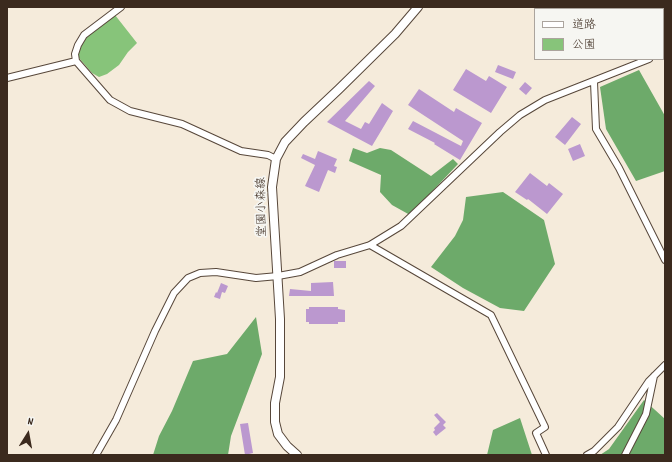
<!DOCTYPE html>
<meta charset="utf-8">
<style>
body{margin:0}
#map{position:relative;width:672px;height:462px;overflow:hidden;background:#f5ebdb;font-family:Dekko,"Klee One",sans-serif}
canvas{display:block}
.frame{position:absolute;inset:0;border:8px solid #3b2a1e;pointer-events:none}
.legend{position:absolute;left:534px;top:8px;width:130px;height:52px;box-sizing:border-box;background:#f6f6f2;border:1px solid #aba49d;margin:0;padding:5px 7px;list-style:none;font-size:12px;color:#3b2a1e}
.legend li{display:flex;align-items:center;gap:8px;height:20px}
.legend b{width:20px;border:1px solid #aba49d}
.north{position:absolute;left:8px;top:414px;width:40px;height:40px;-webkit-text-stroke:3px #f6f6f2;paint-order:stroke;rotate:11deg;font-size:11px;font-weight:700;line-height:16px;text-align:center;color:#3b2a1e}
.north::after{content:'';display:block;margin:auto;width:14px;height:18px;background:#3b2a1e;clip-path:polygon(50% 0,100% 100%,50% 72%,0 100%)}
</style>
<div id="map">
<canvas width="672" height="462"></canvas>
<div class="frame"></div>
<ul class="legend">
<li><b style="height:5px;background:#fff"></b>道路</li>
<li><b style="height:11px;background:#87c47a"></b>公園</li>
</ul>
<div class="north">N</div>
</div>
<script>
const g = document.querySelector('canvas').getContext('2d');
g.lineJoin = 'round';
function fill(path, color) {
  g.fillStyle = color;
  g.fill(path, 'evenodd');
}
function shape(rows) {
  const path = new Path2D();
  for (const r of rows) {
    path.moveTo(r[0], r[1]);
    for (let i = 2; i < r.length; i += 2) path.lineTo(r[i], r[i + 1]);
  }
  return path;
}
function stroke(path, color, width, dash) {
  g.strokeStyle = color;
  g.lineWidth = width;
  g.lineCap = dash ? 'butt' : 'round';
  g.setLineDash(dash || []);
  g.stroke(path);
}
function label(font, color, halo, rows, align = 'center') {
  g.font = font + ' Dekko,"Klee One",sans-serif';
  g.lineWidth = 3.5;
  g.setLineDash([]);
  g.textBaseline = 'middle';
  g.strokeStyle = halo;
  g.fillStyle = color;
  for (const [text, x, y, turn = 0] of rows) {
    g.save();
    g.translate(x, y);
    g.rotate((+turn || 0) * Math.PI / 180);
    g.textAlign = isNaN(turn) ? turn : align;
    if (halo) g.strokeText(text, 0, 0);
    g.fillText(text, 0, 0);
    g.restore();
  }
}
const green = shape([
 [115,15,137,43,128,52,119,65,107,74,99,77,92,73,79,58,79,49,82,42,90,34]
]);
const forest = shape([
 [639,70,665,116,665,171,636,181,606,129,600,87],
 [353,148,367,153,380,148,391,150,431,176,453,159,458,164,410,215,392,205,380,192,381,175,349,161],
 [503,192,544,220,555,264,524,311,500,308,463,288,431,267,455,236,463,220,466,197],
 [256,317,262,354,231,436,228,455,153,455,159,436,172,411,193,361,227,354],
 [644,400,665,419,665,455,600,455,609,449],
 [520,418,532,455,487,455,493,430]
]);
const building = shape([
 [498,65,516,72,513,79,495,72],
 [466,69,486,81,489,76,507,87,491,113,453,90],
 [369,81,375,86,345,121,361,129,365,122,369,124,382,103,393,111,372,146,327,122],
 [525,82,532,88,526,95,519,89],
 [419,89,454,112,456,108,482,123,460,160,434,144,435,143,408,129,413,121,461,146,463,141,408,105],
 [572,117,581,124,565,145,555,137],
 [580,144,585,156,573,161,568,149],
 [318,151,337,159,334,166,337,167,335,173,328,170,319,192,305,186,315,165,301,158,303,154,315,159],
 [530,173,547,186,549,183,563,194,547,214,528,199,527,200,515,192],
 [334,261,346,261,346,268,334,268],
 [333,282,334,296,289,296,290,289,311,291,311,283],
 [221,283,228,286,225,293,222,292,220,299,214,297,216,292,217,293],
 [309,307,338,307,338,309,345,310,345,322,338,322,338,324,309,324,309,322,306,322,306,309,309,309],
 [437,413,446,422,443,425,446,428,436,436,433,432,435,430,434,428,440,422,434,415],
 [248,423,253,453,245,455,240,424]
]);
const minor = shape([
 [121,7,84,35,78,45,75,54,76,61,110,100,130,111,182,124,241,151,268,155,276,159],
 [631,9,632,7],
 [663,54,665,53],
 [7,78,76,61],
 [594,82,596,129,619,168,665,260],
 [370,245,491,315,545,427,536,433,546,455],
 [96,455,116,420,155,331,174,293,188,278,200,273,216,272,256,278,278,276,300,272,337,255,370,245,401,226,500,132,520,115,545,100,649,59],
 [587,455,594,451,618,427,649,381,665,365],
 [625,455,646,414,654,376]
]);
const major = shape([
 [297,455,287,446,278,434,275,422,275,403,280,377,280,319,272,187,276,159,285,142,304,122,339,89,395,34,418,7]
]);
const streetNames = [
 ["堂園小森線",263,207,-91]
];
fill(green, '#87c47a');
fill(forest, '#6daa6a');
fill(building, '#bb98cf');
stroke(minor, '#57473a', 8);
stroke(major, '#57473a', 10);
stroke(minor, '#fff', 6);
stroke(major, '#fff', 8);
label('12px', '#3b2a1e', '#f6f6f2', streetNames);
</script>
